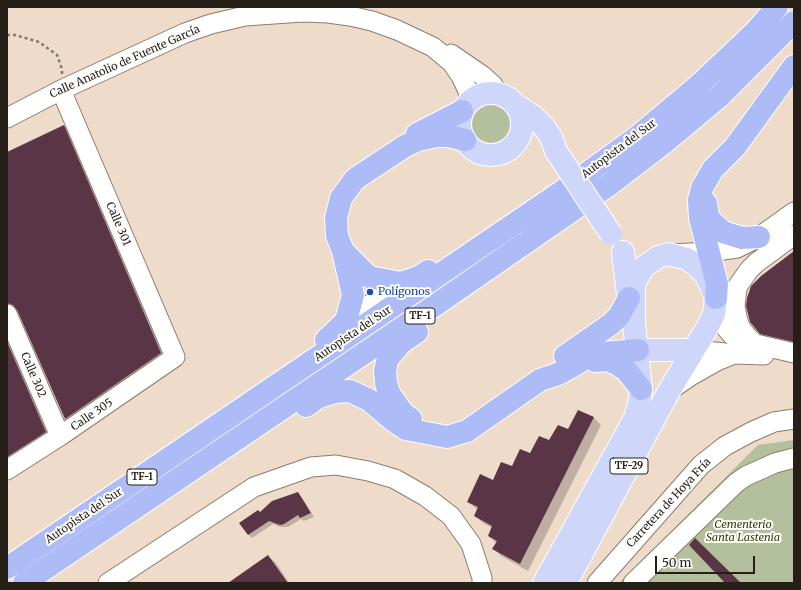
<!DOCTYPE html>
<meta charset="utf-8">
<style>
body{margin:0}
#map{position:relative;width:801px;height:590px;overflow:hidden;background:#efdbca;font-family:Merriweather,serif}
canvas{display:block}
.frame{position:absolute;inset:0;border:8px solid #261f18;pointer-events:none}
.scale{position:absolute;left:655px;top:556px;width:100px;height:18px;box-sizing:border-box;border:2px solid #261f18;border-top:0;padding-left:5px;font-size:12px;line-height:14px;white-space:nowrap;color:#261f18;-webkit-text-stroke:3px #fff;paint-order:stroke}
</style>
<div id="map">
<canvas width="801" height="590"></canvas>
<div class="frame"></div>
<div class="scale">50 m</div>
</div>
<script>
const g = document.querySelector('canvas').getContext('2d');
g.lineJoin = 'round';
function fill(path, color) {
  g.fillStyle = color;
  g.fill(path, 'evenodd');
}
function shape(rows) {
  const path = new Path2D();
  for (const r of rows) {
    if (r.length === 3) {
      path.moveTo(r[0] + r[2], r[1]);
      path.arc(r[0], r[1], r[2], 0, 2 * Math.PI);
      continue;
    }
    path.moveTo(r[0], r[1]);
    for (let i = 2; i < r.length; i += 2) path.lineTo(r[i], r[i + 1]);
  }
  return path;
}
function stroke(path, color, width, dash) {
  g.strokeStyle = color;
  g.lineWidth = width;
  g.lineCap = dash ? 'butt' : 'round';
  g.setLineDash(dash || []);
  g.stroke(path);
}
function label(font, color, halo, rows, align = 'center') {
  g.font = font + ' Merriweather,serif';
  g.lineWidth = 4;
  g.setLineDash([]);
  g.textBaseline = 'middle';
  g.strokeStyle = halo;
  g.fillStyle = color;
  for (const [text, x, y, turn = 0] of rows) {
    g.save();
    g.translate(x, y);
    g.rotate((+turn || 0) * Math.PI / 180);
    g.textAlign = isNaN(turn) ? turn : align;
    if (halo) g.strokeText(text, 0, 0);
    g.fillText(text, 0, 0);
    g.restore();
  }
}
const green = shape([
 [491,124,19],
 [794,440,794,583,619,583,758,445]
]);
const shadow = shape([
 [64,126,71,133,168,361,73,426,66,419,19,311,10,311,7,313,7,153],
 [794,253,794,347,769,341,761,333],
 [7,334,53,439,7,470],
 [579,411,594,418,601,425,528,571,501,556,494,549,497,544,489,536,492,528,483,523,475,516,478,510,468,502,493,481,531,454,568,430],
 [297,493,301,496,314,517,304,521,301,519,288,527,280,527,273,524,252,538,248,534,260,513],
 [268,556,276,563,289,583,230,583]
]);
const building = shape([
 [64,125,161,353,65,419,17,310,13,305,7,303,7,152],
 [794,251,794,342,760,334,750,322,746,306,747,298,751,286,761,276],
 [7,342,46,432,7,457],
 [578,410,594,417,520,564,492,549,497,541,488,536,492,526,474,516,478,507,467,502,480,474,493,480,501,462,512,466,520,449,530,453,539,436,549,440,558,425,568,429],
 [298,492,311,513,300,518,298,515,284,524,280,525,269,521,248,535,239,523,258,510,260,512,272,501],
 [695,538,741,583,725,583,689,545],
 [268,555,288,583,228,583]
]);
const path = shape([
 [7,35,15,35,39,42,57,55,62,69,62,74]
]);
const minor = shape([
 [451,54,483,76,493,85,498,94],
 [7,118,61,90,185,33,211,24,245,16,303,12,328,13,350,16,372,21,397,30,433,47,452,63,461,76,468,91,469,102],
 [794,235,756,263,749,270,725,304,714,314,732,335,743,341,794,353],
 [670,254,709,252,737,248,759,237,794,212],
 [737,289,735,306,737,317,740,327,746,335,754,343],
 [7,314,60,436],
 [346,321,401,283],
 [694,350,736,354,764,355],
 [670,390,692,375,717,361,734,354],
 [7,470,60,436,175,357,61,90],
 [108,583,254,487,311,467,336,465,368,471,395,479,425,496,451,516,471,544,482,578,482,583],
 [597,583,701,465,725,446,751,432,774,422,794,419],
 [633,583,736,483,746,476,775,463,794,458]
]);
const major = shape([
 [491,124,31],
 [516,105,533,116,544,127,551,137,556,151],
 [623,252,628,296],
 [638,350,694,350],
 [544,583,635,418,639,405,641,389,634,323,634,285,638,276,644,267,658,257,669,254,687,259,697,266,706,275,716,298,714,314,707,328,669,391,566,583]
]);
const highway = shape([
 [417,134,462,111],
 [706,203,708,216,712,222,723,232,742,238,759,237],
 [343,251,369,277,401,283,419,277,428,271],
 [716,298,717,284,700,218,699,200,702,188,713,169,735,147,794,66],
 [326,340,346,321,353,295,343,251,337,236,336,218,341,198,355,179,405,146,418,140,436,136,449,136,465,140],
 [565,356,611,324,619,316,629,298],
 [595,361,607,360,617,364,626,370,641,389],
 [306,406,319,397,335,392,350,391,369,400,394,421,406,429,447,437,467,431,540,380,558,374,578,363,586,357,593,354,638,350],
 [411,419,403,413,389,393,386,383,385,371,388,358,401,343,417,332],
 [7,568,564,190,637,137,699,85,755,32,777,7],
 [24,583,437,304,609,185,665,142,720,96,794,22]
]);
const majorBridge = shape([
 [556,151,611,234]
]);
const markers = [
 [370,292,4,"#1a4fb4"]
];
const shields = [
 [420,316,30],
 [629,466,38],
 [142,477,30]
];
const shieldNames = [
 ["TF-1",420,316],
 ["TF-29",629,466],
 ["TF-1",142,477]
];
const streetNames = [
 ["Calle Anatolio de Fuente García",125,62,-24],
 ["Autopista del Sur",619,149,-37],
 ["Calle 301",118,224,67],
 ["Autopista del Sur",353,334,-34],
 ["Calle 302",33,375,67],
 ["Calle 305",92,415,-34],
 ["Carretera de Hoya Fría",669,503,-47],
 ["Autopista del Sur",84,516,-34]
];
const transitNames = [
 ["Polígonos",378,292]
];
const parkNames = [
 ["Cementerio",743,525],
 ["Santa Lastenia",743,538]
];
fill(green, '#b4bf9e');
fill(shadow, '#0003');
fill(building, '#5a3545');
stroke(minor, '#8d7c6c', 21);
stroke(major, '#fff', 24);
stroke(highway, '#fff', 24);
stroke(path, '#83766a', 2.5, [3, 3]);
stroke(minor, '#fff', 19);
stroke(major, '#ced6fa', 22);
stroke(highway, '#adbbf6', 22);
stroke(majorBridge, '#fff', 24, []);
stroke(majorBridge, '#ced6fa', 22);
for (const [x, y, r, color] of markers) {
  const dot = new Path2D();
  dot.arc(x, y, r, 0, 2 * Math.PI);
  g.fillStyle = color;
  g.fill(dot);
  stroke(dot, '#fff', 1.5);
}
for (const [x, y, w] of shields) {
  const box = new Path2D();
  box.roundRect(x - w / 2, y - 8, w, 16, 3);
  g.fillStyle = '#fff';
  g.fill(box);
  stroke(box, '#261f18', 1);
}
label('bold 10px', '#261f18', null, shieldNames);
label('11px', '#261f18', '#fff', streetNames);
label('11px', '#164399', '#fff', transitNames, 'left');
label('italic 11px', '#324000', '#fff', parkNames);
</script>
